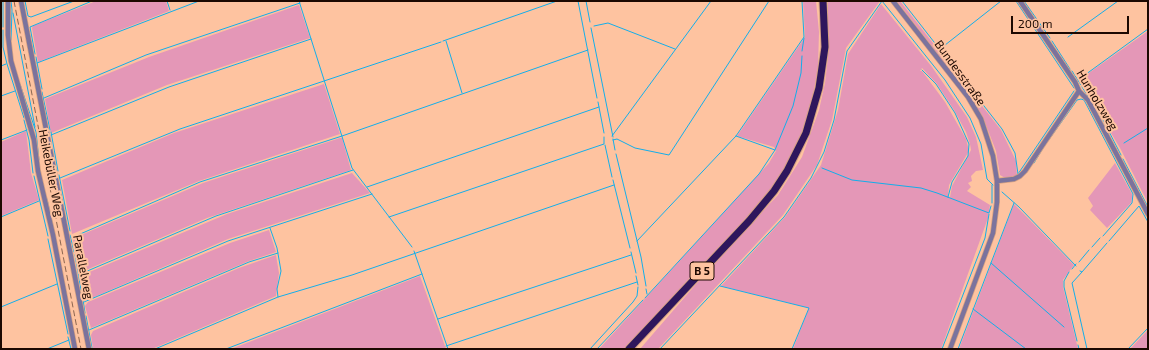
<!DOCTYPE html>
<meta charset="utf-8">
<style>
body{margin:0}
#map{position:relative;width:1149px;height:350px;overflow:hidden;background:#fec3a0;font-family:"Exo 2",sans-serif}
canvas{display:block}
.frame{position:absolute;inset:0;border:2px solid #1c0800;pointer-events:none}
.scale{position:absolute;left:1011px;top:16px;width:118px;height:18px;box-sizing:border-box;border:2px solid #1c0800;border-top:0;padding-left:5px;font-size:12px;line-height:14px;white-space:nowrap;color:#1c0800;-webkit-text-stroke:3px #fec3a0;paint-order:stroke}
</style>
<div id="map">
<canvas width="1149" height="350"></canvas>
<div class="frame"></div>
<div class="scale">200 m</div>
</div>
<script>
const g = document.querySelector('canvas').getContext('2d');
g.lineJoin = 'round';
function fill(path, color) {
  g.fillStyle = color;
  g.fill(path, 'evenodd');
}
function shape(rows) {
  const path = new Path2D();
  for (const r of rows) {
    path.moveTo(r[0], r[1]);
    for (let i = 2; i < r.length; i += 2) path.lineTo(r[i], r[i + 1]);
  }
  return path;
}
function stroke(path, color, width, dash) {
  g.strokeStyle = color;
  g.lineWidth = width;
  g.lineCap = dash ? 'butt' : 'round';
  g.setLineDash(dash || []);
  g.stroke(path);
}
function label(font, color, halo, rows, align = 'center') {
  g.font = font + ' "Exo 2",sans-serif';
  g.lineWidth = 4;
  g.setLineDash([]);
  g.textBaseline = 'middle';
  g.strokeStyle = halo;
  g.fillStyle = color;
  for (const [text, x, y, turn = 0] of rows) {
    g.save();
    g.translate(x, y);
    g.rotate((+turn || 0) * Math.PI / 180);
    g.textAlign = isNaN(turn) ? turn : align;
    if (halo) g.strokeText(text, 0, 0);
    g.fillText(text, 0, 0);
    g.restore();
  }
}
const green = shape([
 [96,1,166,1,169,11,38,62,32,28,33,26],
 [803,1,816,1,819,32,818,67,812,101,805,124,797,144,785,168,771,189,751,213,624,349,599,349,769,163,776,151,774,147,737,136,805,37],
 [828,1,880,1,846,48,832,120,817,165,783,215,658,349,640,349,716,261,778,195,802,157,819,110,825,83,828,57],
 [897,1,900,1,1001,130,1016,161,1017,177,1005,178,1000,175,996,151,984,120,970,96],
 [881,4,932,67,967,117,976,137,983,170,976,171,971,176,972,181,968,183,971,187,967,191,990,205,988,218,941,349,793,349,809,308,721,286,785,217,821,165,838,110,848,54],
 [922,68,937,84,954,110,966,132,970,144,971,150,952,186,950,197,948,196,949,185,969,151,966,139,945,102,922,71,920,71],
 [299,5,310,38,167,85,51,133,45,99,149,57],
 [1148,31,1148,203,1120,148,1079,80],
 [324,84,340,134,199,181,72,234,62,180,174,133],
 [26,131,31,173,39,200,1,216,1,142],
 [340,138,342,138,351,170,207,218,79,273,73,240,74,238,203,183],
 [1115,163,1132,194,1132,198,1131,203,1107,228,1090,210,1093,206,1088,198],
 [352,173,370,193,228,239,85,301,80,276,227,214],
 [1014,204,1074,265,1063,280,1063,287,1078,349,959,349],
 [269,230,276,252,249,261,91,328,85,306,88,302,230,243],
 [276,255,279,273,276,296,152,349,93,349,91,335,93,331,239,268],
 [420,276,446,349,231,349],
 [1148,330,1148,349,1130,349]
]);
const stream = shape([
 [3,1,3,27],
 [11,1,12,10,11,40],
 [25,1,28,16,31,17,74,1],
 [167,1,170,10],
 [299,1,352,168,412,247],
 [578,1,597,98],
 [586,1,590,22],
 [902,1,1002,129,1015,153,1018,174],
 [1016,1,1074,88],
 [1024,1,1050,38],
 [13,13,35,127],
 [594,26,608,23,675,49],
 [591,28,613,137],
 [3,30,3,47,7,64,24,118],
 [1068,37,1118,1],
 [443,41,557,1],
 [446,41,462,93],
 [1052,41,1070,69],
 [940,49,1001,1],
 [802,51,804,38],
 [35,54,30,27,92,1],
 [36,57,42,89],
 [37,63,199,1],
 [1,66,6,64],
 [922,70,936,84,955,113,969,144,968,156,952,182,948,197],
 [1072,71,1081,85],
 [1078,80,1148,29],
 [20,84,36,132,39,160],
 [1082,87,1102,118,1121,155],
 [42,92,50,130],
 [1,96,15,91],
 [44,98,146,55,300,3],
 [598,102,604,133],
 [24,120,29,140,33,173],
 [51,132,58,171],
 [51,135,169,87,311,39],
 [612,136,711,1],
 [613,139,615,150],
 [1,140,27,130],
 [613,140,617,139,635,148,669,155,769,1],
 [1048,141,1077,100,1081,99,1084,100,1133,194,1132,203,1103,236],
 [1124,143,1148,128],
 [605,145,612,177],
 [775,150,793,106,801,73,802,56],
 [616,154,641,257,646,286],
 [1123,159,1148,207],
 [1034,163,1045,145],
 [822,168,852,180,921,188,937,193,989,213,991,206],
 [1018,174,1074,91],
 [59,175,70,231],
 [34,176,48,236],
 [60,178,180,129,441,42],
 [613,180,630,248],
 [367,187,599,107],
 [1002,192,1019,207,1076,266],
 [47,199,54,231],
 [992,203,992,185],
 [1,217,39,201],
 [389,217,604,144,604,137],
 [270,228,277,248,281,271,277,289,278,297],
 [70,235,74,252],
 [71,238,200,182,342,136,588,50],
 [48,239,68,334],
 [637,241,736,136,804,37,802,1],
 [1109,241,1139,206,1148,222],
 [1092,247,1100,238],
 [414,251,448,349],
 [631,252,636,273],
 [75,255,81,290],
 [1079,262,1089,250],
 [991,263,1064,327],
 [1072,269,1076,264],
 [1080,271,1082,272,1072,283,1087,349],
 [1069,272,1064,281,1064,287,1077,341],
 [1082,272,1107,243],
 [78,275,216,216,353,170],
 [636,276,638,285],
 [720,286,809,308,792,349],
 [646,289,647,294],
 [82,293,85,313],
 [645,298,759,174,775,150,736,136],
 [84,302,228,241,372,194],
 [1,307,57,284],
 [973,309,1026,349],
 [86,316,92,348],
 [438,319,631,255],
 [89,330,249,262,278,253],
 [68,337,71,349],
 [1078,345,1079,349],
 [446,346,637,282],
 [47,349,69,340],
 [155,349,278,297,352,275,614,185],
 [226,349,422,274],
 [590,349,633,302,637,296,638,287],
 [597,349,643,300],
 [660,349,784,217,811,178,824,152,834,120,847,51,882,1,945,80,970,118,981,144,987,179,993,185],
 [942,349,985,238,989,214],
 [958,349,1014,203],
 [1128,349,1148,328]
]);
const minor = shape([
 [8,1,8,35,11,61,34,140,38,171,53,235,75,349],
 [21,1,89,349],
 [893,1,968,97,981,119,993,156,997,181,997,202,993,233,950,349],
 [1020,1,1075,82,1079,91,1088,100,1148,214],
 [997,181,1014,179,1020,176,1025,171,1079,91]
]);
const trunk = shape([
 [629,349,749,221,774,191,787,171,806,133,819,88,825,47,823,1]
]);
const rail = shape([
 [14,1,81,349]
]);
const shields = [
 [702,271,24]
];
const shieldNames = [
 ["B 5",702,271]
];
const streetNames = [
 ["Bundesstraße",960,73,54],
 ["Hunholzweg",1097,100,59],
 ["Heikebüller Weg",51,173,79],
 ["Parallelweg",83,267,79]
];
fill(green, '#e497b7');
stroke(stream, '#13aeea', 1);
stroke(minor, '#d5a183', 6);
stroke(trunk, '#d5a183', 9);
stroke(minor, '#7b739d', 4.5);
stroke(trunk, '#2e165c', 7);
stroke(rail, '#8c654f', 1, [6, 3]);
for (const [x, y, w] of shields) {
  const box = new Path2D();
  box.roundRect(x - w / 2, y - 9, w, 18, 3);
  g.fillStyle = '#fec3a0';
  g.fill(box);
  stroke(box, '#1c0800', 1);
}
label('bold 11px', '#1c0800', null, shieldNames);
label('12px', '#1c0800', '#fec3a0', streetNames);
</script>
